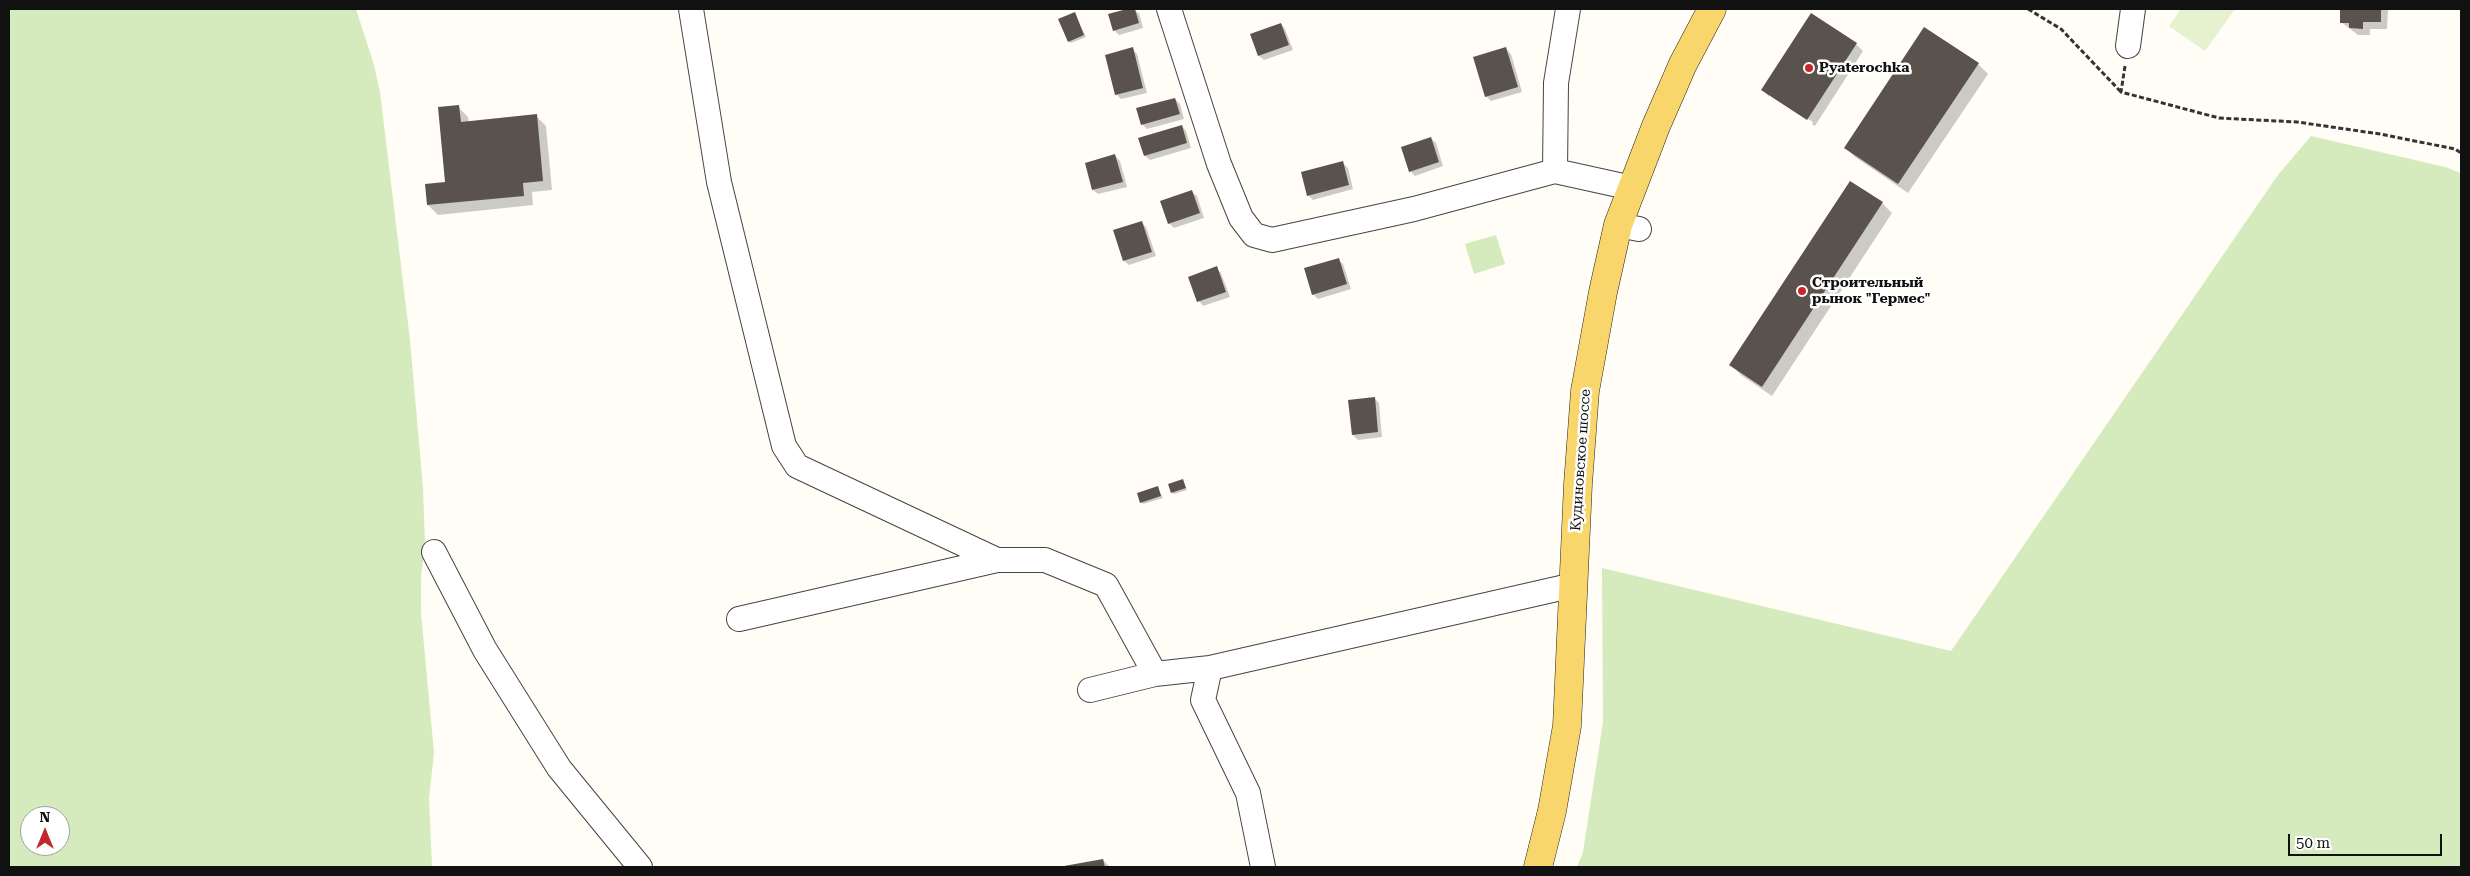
<!DOCTYPE html>
<meta charset="utf-8">
<style>
body{margin:0}
#map{position:relative;width:2470px;height:876px;overflow:hidden;background:#fffdf5;font-family:"Roboto Serif",serif}
canvas{display:block}
.frame{position:absolute;inset:0;border:10px solid #111;pointer-events:none}
.north{position:absolute;left:20px;top:806px;width:50px;height:50px;box-sizing:border-box;background:#fff;border:1px solid #a0a0a0;border-radius:50%;rotate:0deg;font-size:14px;font-weight:700;line-height:20px;text-align:center;color:#111}
.north::after{content:'';display:block;margin:auto;width:18px;height:22px;background:#c4262e;clip-path:polygon(50% 0,100% 100%,50% 72%,0 100%)}
.scale{position:absolute;left:2288px;top:834px;width:154px;height:22px;box-sizing:border-box;border:2px solid #111;border-top:0;padding-left:6px;font-size:15px;line-height:18px;white-space:nowrap;color:#111;-webkit-text-stroke:4px #fff;paint-order:stroke}
</style>
<div id="map">
<canvas width="2470" height="876"></canvas>
<div class="frame"></div>
<div class="north">N</div>
<div class="scale">50 m</div>
</div>
<script>
const g = document.querySelector('canvas').getContext('2d');
g.lineJoin = 'round';
function fill(path, color) {
  g.fillStyle = color;
  g.fill(path, 'evenodd');
}
function shape(rows) {
  const path = new Path2D();
  for (const r of rows) {
    path.moveTo(r[0], r[1]);
    for (let i = 2; i < r.length; i += 2) path.lineTo(r[i], r[i + 1]);
  }
  return path;
}
function stroke(path, color, width, dash) {
  g.strokeStyle = color;
  g.lineWidth = width;
  g.lineCap = dash ? 'butt' : 'round';
  g.setLineDash(dash || []);
  g.stroke(path);
}
function label(font, color, halo, rows, align = 'center') {
  g.font = font + ' "Roboto Serif",serif';
  g.lineWidth = 5;
  g.setLineDash([]);
  g.textBaseline = 'middle';
  g.strokeStyle = halo;
  g.fillStyle = color;
  for (const [text, x, y, turn = 0] of rows) {
    g.save();
    g.translate(x, y);
    g.rotate((+turn || 0) * Math.PI / 180);
    g.textAlign = isNaN(turn) ? turn : align;
    if (halo) g.strokeText(text, 0, 0);
    g.fillText(text, 0, 0);
    g.restore();
  }
}
const green = shape([
 [9,9,356,9,374,65,380,92,410,340,423,488,425,544,421,577,421,613,434,753,429,798,432,867,9,867],
 [30,816,60,816,60,846,30,846],
 [2311,136,2445,167,2461,173,2461,867,1577,867,1583,852,1603,722,1602,568,1951,651,2278,175],
 [1496,235,1505,264,1474,274,1465,244]
]);
const pitch = shape([
 [2181,9,2235,9,2205,51,2169,26]
]);
const shadow = shape([
 [1131,9,1139,13,1143,28,1119,35,1114,30,1109,15],
 [2341,9,2388,9,2387,29,2370,29,2370,35,2358,35,2341,22],
 [1075,14,1086,37,1071,43,1069,41],
 [1281,24,1285,29,1293,50,1264,60,1259,56],
 [1856,44,1863,51,1815,126,1812,124,1813,122,1769,94,1769,97,1763,90],
 [1132,49,1137,54,1147,93,1121,99,1116,94],
 [1506,49,1511,54,1522,92,1491,101,1486,96],
 [1978,64,1988,74,1908,193,1855,157,1845,147],
 [1175,99,1180,104,1184,119,1147,129,1142,124],
 [458,107,468,117,469,122,536,116,546,126,552,190,532,192,533,205,438,215,428,205,446,183],
 [1182,126,1186,131,1191,148,1150,160,1145,156],
 [1431,138,1436,143,1443,166,1415,176,1410,171],
 [1115,156,1120,161,1127,187,1098,194,1093,190],
 [1343,163,1348,168,1353,189,1313,200,1308,195],
 [1192,192,1197,196,1204,218,1174,228,1169,223],
 [1882,203,1892,213,1772,396,1741,375,1731,365],
 [1141,222,1146,227,1156,256,1129,265,1124,261],
 [1338,260,1343,264,1351,289,1318,299,1313,294],
 [1216,268,1221,273,1230,297,1203,306,1199,301],
 [1374,398,1379,403,1382,437,1358,440,1353,435],
 [1183,481,1187,490,1174,494,1172,492],
 [1158,488,1163,498,1143,504,1141,502],
 [1103,860,1110,867,1067,867]
]);
const building = shape([
 [1127,9,1135,9,1139,23,1113,31,1108,14],
 [2340,9,2381,9,2381,22,2363,22,2363,29,2349,28,2349,23,2340,23],
 [1075,12,1084,35,1068,42,1058,19],
 [1811,13,1857,43,1807,120,1761,90],
 [1281,23,1289,45,1258,56,1250,34],
 [1924,27,1979,63,1898,184,1844,148],
 [1133,47,1143,88,1115,95,1105,55],
 [1506,47,1518,87,1485,97,1473,57],
 [1175,98,1180,114,1141,125,1136,108],
 [459,105,461,122,537,114,543,181,523,183,524,196,427,205,425,184,445,182,438,107],
 [1182,125,1187,143,1144,156,1138,138],
 [1431,137,1439,162,1409,172,1401,147],
 [1115,154,1123,182,1092,190,1085,163],
 [1343,161,1349,185,1307,196,1301,172],
 [1850,181,1883,202,1762,387,1729,365],
 [1192,190,1200,213,1168,224,1160,201],
 [1142,221,1152,252,1123,261,1113,230],
 [1339,258,1347,284,1312,295,1304,268],
 [1217,266,1226,292,1197,302,1188,277],
 [1375,397,1378,432,1352,435,1348,400],
 [1183,479,1186,488,1171,493,1168,484],
 [1158,486,1161,496,1140,503,1137,493],
 [1103,859,1105,867,1064,867,1064,866]
]);
const path = shape([
 [2028,9,2061,29,2121,92],
 [2125,66,2121,92,2219,118,2297,122,2380,134,2455,149,2461,153]
]);
const minor = shape([
 [691,9,719,182,784,446,797,466,997,560,1045,560,1106,585,1155,674,1210,668,1574,585],
 [1169,9,1219,164,1241,218,1254,235,1272,240,1414,209,1555,171,1632,188],
 [2128,46,2133,9],
 [1555,171,1556,83,1568,9],
 [1618,225,1639,229],
 [434,552,485,650,559,768,640,867],
 [739,619,997,560],
 [1210,668,1203,700,1248,793,1263,867],
 [1090,690,1155,674]
]);
const major = shape([
 [1538,867,1552,811,1567,726,1578,484,1585,391,1603,292,1618,225,1656,126,1683,64,1712,9]
]);
const markers = [
 [1809,68,5,"#c4262e"],
 [1802,291,5,"#c4262e"]
];
const poiNames = [
 ["Pyaterochka",1819,68],
 ["Строительный",1812,283],
 ["рынок \"Гермес\"",1812,299]
];
const streetNames = [
 ["Кудиновское шоссе",1581,460,-86]
];
fill(green, '#d5ebbd');
fill(pitch, '#e6f2cf');
fill(shadow, '#0003');
fill(building, '#5a524d');
stroke(minor, '#444', 26);
stroke(major, '#222', 29);
stroke(path, '#333', 3, [5, 2.5]);
stroke(minor, '#fff', 24);
stroke(major, '#f9d66b', 28);
for (const [x, y, r, color] of markers) {
  const dot = new Path2D();
  dot.arc(x, y, r, 0, 2 * Math.PI);
  g.fillStyle = color;
  g.fill(dot);
  stroke(dot, '#fff', 2);
}
label('bold 14px', '#111', '#fff', poiNames, 'left');
label('14px', '#111', '#fff', streetNames);
</script>
